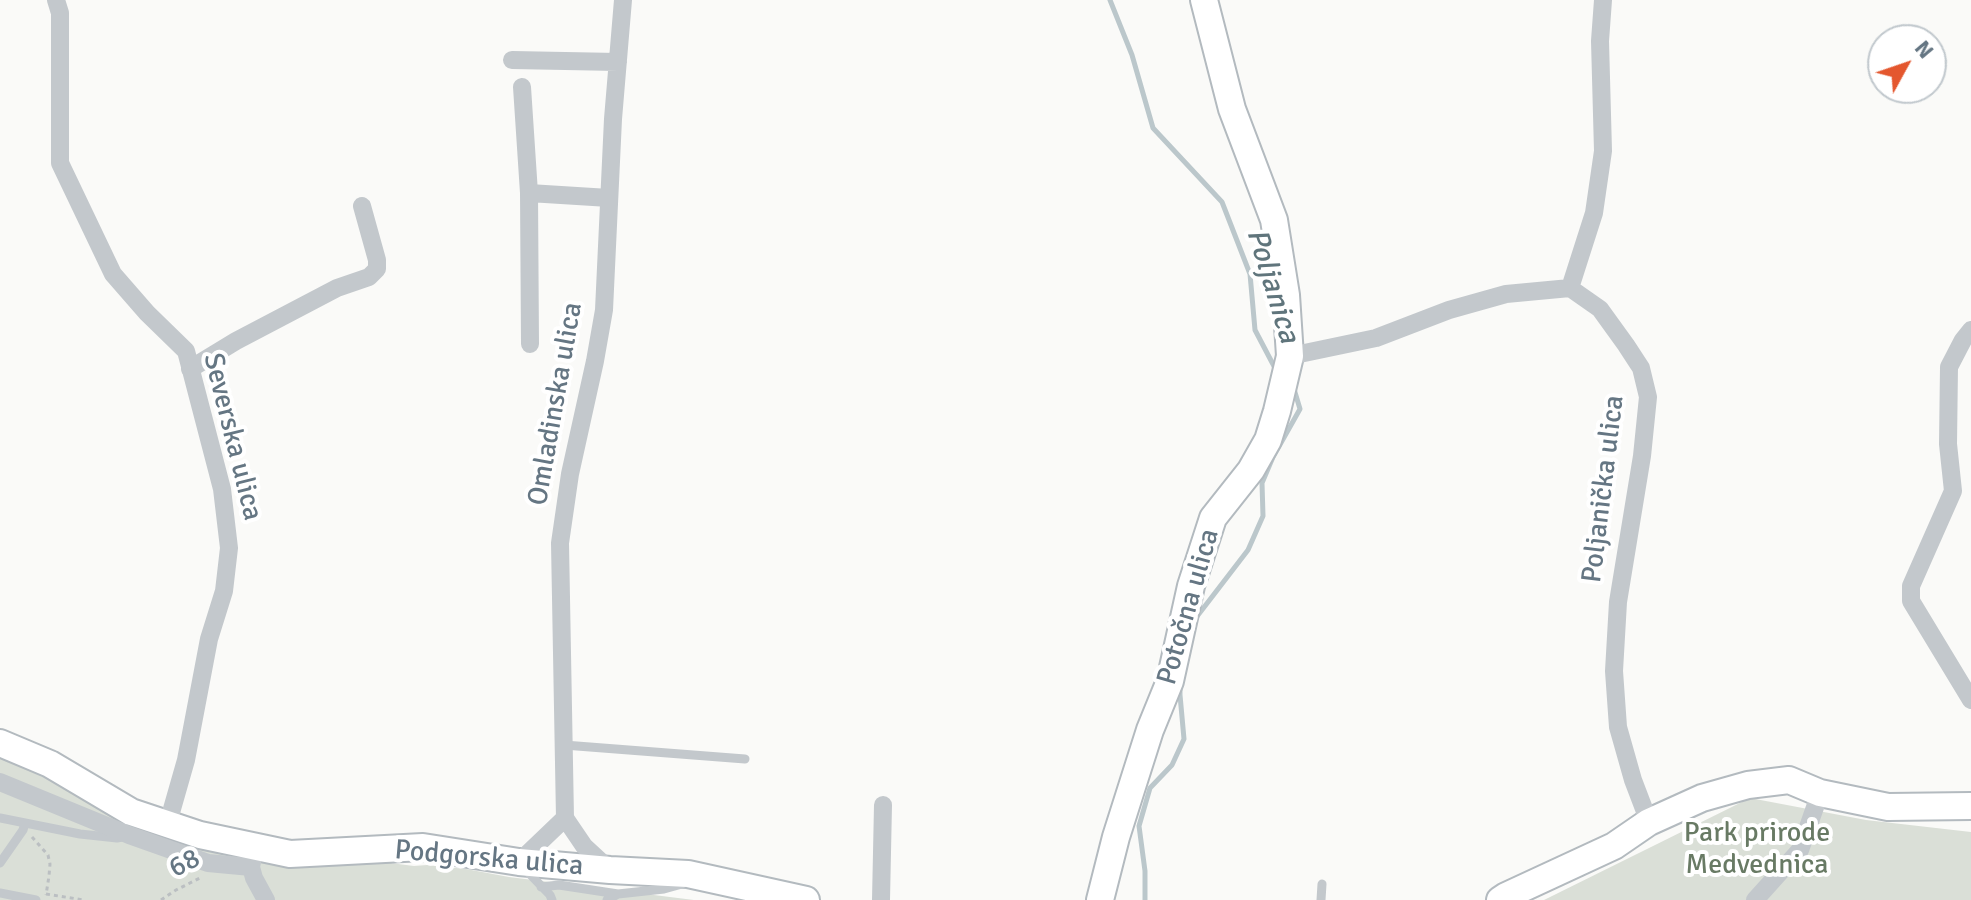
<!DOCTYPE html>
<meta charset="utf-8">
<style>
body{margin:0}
#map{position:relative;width:1971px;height:900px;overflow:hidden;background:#fafaf8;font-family:Signika,sans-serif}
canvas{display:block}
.north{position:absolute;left:1867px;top:24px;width:80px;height:80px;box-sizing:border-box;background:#fff;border:2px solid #c1c8cd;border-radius:50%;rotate:50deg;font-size:22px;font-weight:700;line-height:32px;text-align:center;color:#657683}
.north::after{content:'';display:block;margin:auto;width:28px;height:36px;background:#e4572e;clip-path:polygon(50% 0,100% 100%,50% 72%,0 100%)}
</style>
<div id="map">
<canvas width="1971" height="900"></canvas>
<div class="north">N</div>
</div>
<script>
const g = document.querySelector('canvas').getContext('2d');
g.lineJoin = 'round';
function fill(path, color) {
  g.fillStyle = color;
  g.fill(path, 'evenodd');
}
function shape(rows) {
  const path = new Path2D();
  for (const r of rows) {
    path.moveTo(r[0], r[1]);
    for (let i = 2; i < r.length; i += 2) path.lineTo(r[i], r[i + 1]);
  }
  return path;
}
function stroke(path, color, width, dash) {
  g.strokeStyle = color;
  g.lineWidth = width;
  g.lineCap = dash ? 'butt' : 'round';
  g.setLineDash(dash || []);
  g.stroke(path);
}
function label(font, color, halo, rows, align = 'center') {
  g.font = font + ' Signika,sans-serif';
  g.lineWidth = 8;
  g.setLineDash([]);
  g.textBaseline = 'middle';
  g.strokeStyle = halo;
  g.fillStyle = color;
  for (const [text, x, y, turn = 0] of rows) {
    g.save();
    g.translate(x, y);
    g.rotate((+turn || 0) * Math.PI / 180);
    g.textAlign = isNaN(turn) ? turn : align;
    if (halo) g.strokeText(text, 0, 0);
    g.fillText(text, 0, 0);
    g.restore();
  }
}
const green = shape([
 [0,748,255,846,414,866,427,865,466,869,509,877,694,900,0,900],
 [1750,798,1866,820,1971,832,1971,900,1544,900]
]);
const stream = shape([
 [1110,0,1132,55,1153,128,1222,202,1250,274,1255,330,1276,370],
 [1195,619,1248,550,1263,516,1262,483,1273,457,1300,409,1294,389],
 [1145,900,1145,871,1139,826,1150,788,1172,765,1184,739,1180,695,1180,687]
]);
const path = shape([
 [32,837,48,855,50,864,49,876,46,895],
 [46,894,84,900],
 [161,900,176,890,200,878]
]);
const lane = shape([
 [564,745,745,759],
 [0,818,80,834,117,838,122,837],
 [0,863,23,830,25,823],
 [523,867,550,895,552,900],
 [541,887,559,885,618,894],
 [0,893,36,900],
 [607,900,618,894,664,889,682,884],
 [1321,900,1322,884]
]);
const street = shape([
 [56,0,60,13,60,163,113,274,147,313,186,351,222,489,229,548,224,591,209,639,186,760,168,823],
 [512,60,618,62],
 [522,87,529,193],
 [1570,288,1600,309,1626,345,1641,368,1648,397,1642,456,1618,602,1614,671,1618,727,1633,780,1649,822],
 [1570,288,1594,213,1603,151,1600,41,1603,0],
 [1971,330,1963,340,1949,367,1948,444,1953,491,1911,586,1911,601,1971,700],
 [530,344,529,193,609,198],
 [1290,356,1376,338,1449,310,1506,294,1570,288],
 [190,369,236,341,337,288,369,277,377,269,377,260,362,206],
 [0,782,129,835,208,863,251,867],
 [253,857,251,867,254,878,266,900],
 [519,862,565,818],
 [610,870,584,846,565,818,560,543,570,474,595,361,604,310,613,119,623,0],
 [881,900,883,805],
 [1755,900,1800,850,1820,793]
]);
const secondary = shape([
 [0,743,50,764,131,812,200,835,290,854,423,847,519,862,610,870,688,874,806,900],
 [1100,900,1116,837,1150,730,1170,681,1191,586,1213,518,1251,470,1268,440,1277,411,1290,356,1286,295,1274,220,1232,109,1204,0],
 [1500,900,1506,896,1614,846,1649,822,1702,798,1748,785,1789,780,1820,793,1888,807,1971,806]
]);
const streetNames = [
 ["Omladinska ulica",556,404,-80],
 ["Severska ulica",232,437,76],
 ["Poljanička ulica",1604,489,-83],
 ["Potočna ulica",1189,607,-74],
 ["Podgorska ulica",489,859,5],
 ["68",185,864,-27]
];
const parkNames = [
 ["Park prirode",1757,834],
 ["Medvednica",1757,866]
];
const waterNames = [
 ["Poljanica",1272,286,73]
];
fill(green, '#dadfd7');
stroke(stream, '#bbc7cb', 5);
stroke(secondary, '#b3babf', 30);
stroke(path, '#bbbfc2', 3, [4, 4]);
stroke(lane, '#c3c8cc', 9);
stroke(street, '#c3c8cc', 18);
stroke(secondary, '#fff', 26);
label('28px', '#657683', '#fff', streetNames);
label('28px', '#687a64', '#fff', parkNames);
label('italic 30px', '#60757c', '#fff', waterNames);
</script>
